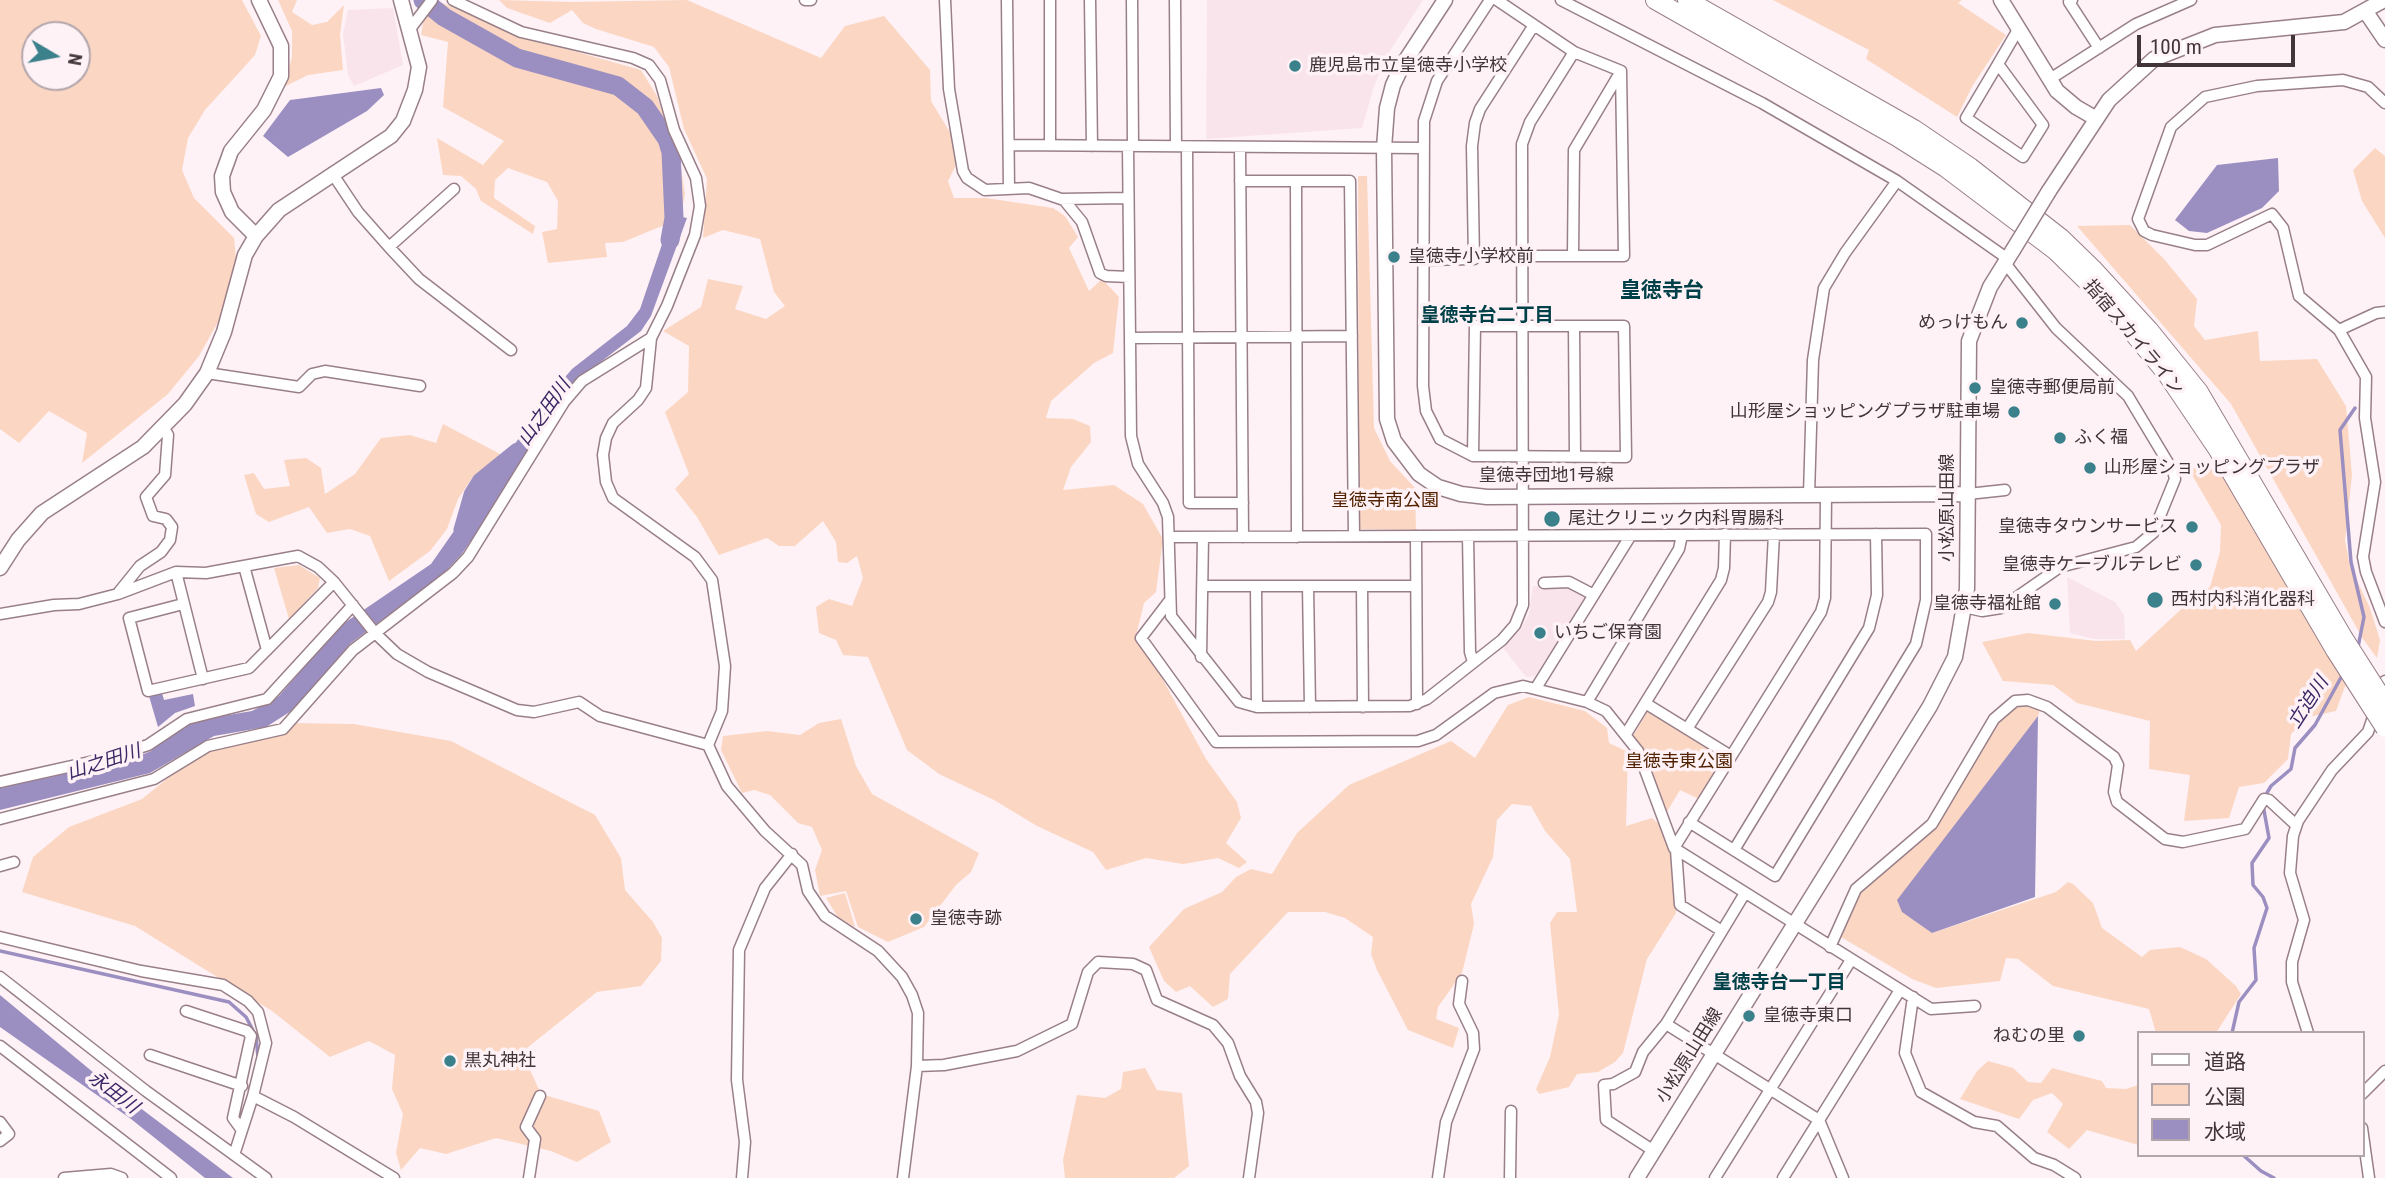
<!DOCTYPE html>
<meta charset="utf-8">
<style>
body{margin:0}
#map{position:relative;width:2385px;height:1178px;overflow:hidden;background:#fef2f6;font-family:"Roboto Condensed","Noto Sans JP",sans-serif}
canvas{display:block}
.legend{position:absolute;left:2137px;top:1031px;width:228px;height:126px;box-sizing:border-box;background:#fef2f6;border:2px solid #b2a6ab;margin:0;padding:9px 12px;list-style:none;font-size:21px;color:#41353a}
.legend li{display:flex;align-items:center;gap:14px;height:35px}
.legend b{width:35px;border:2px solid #b2a6ab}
.north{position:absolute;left:21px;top:21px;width:70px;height:70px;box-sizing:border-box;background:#fef2f6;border:2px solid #b2a6ab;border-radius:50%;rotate:100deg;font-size:19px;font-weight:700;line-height:28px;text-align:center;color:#41353a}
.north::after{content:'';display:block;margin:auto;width:24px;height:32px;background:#3a818c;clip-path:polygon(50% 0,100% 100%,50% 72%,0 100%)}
.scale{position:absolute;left:2137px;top:35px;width:158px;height:32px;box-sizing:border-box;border:4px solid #41353a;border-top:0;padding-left:9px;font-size:21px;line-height:24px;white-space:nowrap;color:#41353a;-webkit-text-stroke:5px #fef2f6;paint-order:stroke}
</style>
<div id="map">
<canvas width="2385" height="1178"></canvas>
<ul class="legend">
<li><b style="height:9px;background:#fff"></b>道路</li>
<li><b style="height:19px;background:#fbd7c3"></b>公園</li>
<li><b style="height:19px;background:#9b8fc1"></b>水域</li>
</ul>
<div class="north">N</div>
<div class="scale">100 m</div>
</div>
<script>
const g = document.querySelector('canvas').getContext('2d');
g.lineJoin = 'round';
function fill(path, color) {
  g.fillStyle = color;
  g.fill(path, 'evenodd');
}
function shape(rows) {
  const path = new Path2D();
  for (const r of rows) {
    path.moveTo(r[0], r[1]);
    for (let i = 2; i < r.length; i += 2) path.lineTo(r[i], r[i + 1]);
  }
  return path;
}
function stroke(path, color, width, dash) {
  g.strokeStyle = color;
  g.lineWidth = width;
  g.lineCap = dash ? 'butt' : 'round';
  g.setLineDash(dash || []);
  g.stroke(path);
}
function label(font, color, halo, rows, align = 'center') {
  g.font = font + ' "Roboto Condensed","Noto Sans JP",sans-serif';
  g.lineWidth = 7;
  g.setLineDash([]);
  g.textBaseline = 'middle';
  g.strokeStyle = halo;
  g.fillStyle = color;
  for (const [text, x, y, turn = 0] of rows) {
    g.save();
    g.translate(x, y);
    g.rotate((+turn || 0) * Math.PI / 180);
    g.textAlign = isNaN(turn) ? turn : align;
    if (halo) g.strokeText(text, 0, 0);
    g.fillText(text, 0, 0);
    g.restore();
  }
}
const built = shape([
 [1207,0,1423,0,1391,49,1375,83,1362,128,1206,139],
 [393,8,403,65,354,86,348,75,343,34,348,10],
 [2067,577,2115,602,2124,615,2125,639,2094,639,2070,633],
 [1533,586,1565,587,1583,595,1585,600,1535,676,1526,677,1503,648,1521,629,1529,614]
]);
const green = shape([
 [0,0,242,0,261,36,255,55,205,110,188,138,182,170,194,198,234,238,236,258,222,315,199,356,168,394,82,463,87,433,49,411,19,443,0,429],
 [35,35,77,35,77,77,35,77],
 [278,0,297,0,292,12,312,25,327,22,344,5,340,35,343,70,308,75,284,87,292,57,292,31],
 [435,0,528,38,641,70,657,96,681,168,685,194,678,230,662,226,623,242,605,243,607,257,548,263,542,232,557,229,558,201,547,182,508,168,495,180,494,198,535,226,533,234,481,201,476,189,461,176,443,175,437,138,483,165,504,141,443,107,448,42,421,35,423,23],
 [499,0,572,2,687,0,821,58,845,26,884,16,930,70,931,101,951,134,957,163,948,181,954,198,986,198,1053,208,1065,216,1078,237,1069,248,1089,291,1102,279,1119,297,1113,353,1094,363,1051,401,1046,418,1073,419,1090,426,1091,442,1071,467,1063,490,1114,485,1143,504,1163,539,1156,592,1144,603,1137,632,1206,759,1237,802,1241,818,1226,843,1247,862,1239,868,1218,858,1183,864,1146,858,1106,870,1093,852,1037,826,994,800,939,774,907,750,868,657,843,655,836,640,819,633,816,607,829,599,852,606,863,578,857,556,847,563,838,562,836,542,823,521,795,546,779,546,767,538,719,555,697,517,675,489,689,474,665,412,688,392,689,346,663,331,701,307,708,279,743,286,735,309,766,319,785,306,774,292,760,239,723,230,703,238,707,179,684,129,669,67,654,47,596,29,583,23,572,10,550,23,507,8],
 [1773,0,1962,0,1958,3,2006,35,1973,85,1957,117,1866,59,1869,50],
 [2375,148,2385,156,2385,238,2362,201,2353,170],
 [1358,176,1367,176,1374,428,1390,461,1415,488,1416,530,1359,529],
 [2130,225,2164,259,2197,299,2194,326,2205,340,2258,331,2260,361,2317,359,2346,406,2352,475,2345,540,2350,566,2370,608,2380,640,2377,658,2363,639,2231,404,2077,226],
 [443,424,502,455,472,478,458,499,447,529,430,551,389,581,370,536,350,529,327,533,309,507,269,522,256,514,244,475,254,473,264,489,290,486,284,460,306,458,321,468,325,494,355,474,381,438,410,435,436,443],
 [2188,468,2223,470,2347,681,2336,711,2309,717,2291,734,2288,759,2264,783,2239,787,2229,818,2184,821,2190,775,2149,769,2150,721,2077,703,2053,685,2003,681,1982,642,2028,633,2096,641,2130,640,2136,651,2189,602,2210,587,2220,552,2221,525],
 [299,565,320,578,318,588,289,619,274,568],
 [2025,696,2043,699,2038,716,1938,849,1932,933,2056,892,2068,882,2073,884,2093,903,2102,928,2142,957,2150,950,2180,947,2206,959,2236,986,2241,994,2216,1033,2156,1033,2149,1009,2053,986,2018,959,2006,958,2000,981,1936,988,1912,979,1841,937,1858,891,1933,821,1995,724],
 [1529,697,1585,711,1607,728,1609,743,1628,752,1626,826,1652,818,1659,824,1669,845,1676,913,1647,959,1623,1053,1615,1062,1598,1072,1577,1074,1569,1087,1539,1094,1536,1089,1550,1057,1559,1015,1550,923,1557,912,1577,912,1570,859,1545,831,1531,806,1512,804,1497,820,1493,857,1471,904,1474,924,1462,973,1438,1007,1436,1019,1459,1028,1453,1048,1408,1030,1377,970,1371,954,1373,937,1345,918,1325,912,1288,912,1230,974,1228,999,1213,1007,1190,986,1176,992,1164,981,1149,947,1184,909,1222,892,1236,877,1251,869,1272,874,1297,833,1349,785,1451,741,1475,758,1508,705],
 [1648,711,1722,755,1723,760,1699,799,1680,790,1665,815,1650,766,1633,736],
 [841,719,856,766,872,794,979,853,971,872,956,885,924,927,888,942,858,927,846,891,820,896,815,870,822,850,812,827,798,823,770,795,754,790,742,793,721,750,723,736,767,731,800,735,819,723],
 [291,723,354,724,451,741,595,815,621,858,625,890,653,922,662,938,661,961,641,986,597,992,522,1052,541,1094,599,1111,611,1142,577,1162,551,1151,496,1138,446,1154,420,1148,401,1170,396,1153,403,1114,392,1089,395,1055,369,1041,330,1057,272,1011,135,926,22,892,33,857,69,827,142,799,195,756],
 [845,893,855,927,839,919,826,898],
 [1988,1061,2013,1068,2028,1082,2041,1083,2052,1068,2102,1081,2106,1088,2126,1089,2138,1085,2138,1145,2087,1130,2069,1149,2047,1132,2063,1104,2052,1093,2033,1100,2019,1119,1960,1099,1977,1071],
 [1145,1068,1157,1090,1182,1093,1189,1166,1174,1178,1065,1178,1063,1160,1077,1095,1105,1098,1121,1089,1123,1072]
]);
const water = shape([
 [381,88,384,95,367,111,288,157,263,136,290,100],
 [2278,158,2279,191,2262,208,2207,233,2189,231,2175,220,2217,165],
 [672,215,687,218,651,316,641,331,585,374,461,555,443,574,351,643,296,708,266,727,214,736,150,773,0,810,0,790,134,758,151,751,171,734,199,720,252,711,267,703,279,696,340,626,431,564,547,398,572,369,627,326,640,309],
 [162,693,164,700,193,694,195,706,175,713,158,727,149,696],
 [2038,716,2035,897,1932,933,1902,912,1897,900],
 [0,995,94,1073,233,1178,205,1178,131,1119,0,1027]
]);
const stream = shape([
 [2355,408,2340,430,2351,562,2364,617,2358,647],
 [2264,798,2271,786,2291,769,2295,748,2315,725,2344,672],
 [0,951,229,1002,246,1017,256,1036,258,1057],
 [2232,1033,2239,1002,2256,980,2254,948,2267,908,2263,897,2253,885,2252,863,2269,838,2263,805],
 [2243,1155,2261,1171,2274,1178]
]);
const river = shape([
 [423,0,444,17,517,58,618,86,645,107,667,139,671,152,674,218,670,240],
 [463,530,473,495,481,482,518,452],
 [0,796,108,762]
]);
const minor = shape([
 [453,0,521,32,633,58,649,65,660,80,674,130,696,178,700,206,695,235,667,306,651,338,646,388,638,400,613,423,606,438,603,455,606,482,613,498,695,557,712,580,725,666,722,711,708,745,727,786,765,831,802,865,808,891,825,916,878,951,902,977,912,995,918,1013,917,1066,903,1178],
 [805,0,811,0],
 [945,0,949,89,963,171,967,178,985,190,1029,188,1064,200,1082,222,1100,273,1106,276,1129,277],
 [1007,0,1009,189],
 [1050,0,1050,145],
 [1090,0,1092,146],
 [1132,0,1133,146],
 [1175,0,1176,146],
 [1497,0,1574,52,1621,71,1624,256,1522,256],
 [1561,0,1762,103,1897,181,2008,259],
 [2072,0,2069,2,2099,48],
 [410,29,432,0],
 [1998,64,1966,118,2023,157,2043,125,1998,64,2019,28],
 [2050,79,2136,24,2191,0],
 [2385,103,2368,87,2343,80,2257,86,2205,97,2171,127,2138,219,2144,231,2152,235,2195,245,2207,245,2272,214,2283,228,2299,296,2339,330,2366,377,2365,418,2375,482,2363,557,2366,572,2385,622],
 [1009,145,1422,148],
 [1128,146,1131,436,1138,464,1163,503,1168,517,1171,616,1239,702,1257,707,1410,706,1427,699,1502,640,1515,625,1523,605,1522,144,1530,122,1574,52],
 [1187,147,1189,503,1243,503],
 [1240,147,1243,537],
 [332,173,358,212,389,247,454,189],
 [1240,181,1350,181,1354,536],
 [1296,181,1297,537],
 [1061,199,1128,198],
 [389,247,419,279,511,350],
 [1573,256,1574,150,1621,71],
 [1422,260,1474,259,1472,146,1475,123,1480,109,1534,25],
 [1574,326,1575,457],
 [2339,330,2376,313,2385,312],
 [1130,338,1352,336],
 [207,373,299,387,312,374,325,371,420,386],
 [1473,456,1475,326,1624,326,1626,457,1473,456,1440,439,1426,411,1423,386,1424,121,1437,81,1490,0],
 [1968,494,2005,490],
 [1809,495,1813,360,1824,288,1845,253,1897,181],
 [1416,536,1417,704],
 [1468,536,1470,652,1473,662],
 [1170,537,1926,534,1926,600,1916,644,1775,876,1689,822],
 [244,566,267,650],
 [176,572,203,679],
 [1544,583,1569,582,1594,595],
 [1203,586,1416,586],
 [1256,586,1257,707],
 [1308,586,1310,707],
 [1362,586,1363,707],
 [119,592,140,566,161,552,170,540,172,527,166,519,153,516,146,497,165,475,168,435,163,427],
 [1170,600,1141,638,1216,742,1418,741,1436,735,1494,693,1523,686,1587,702,1606,711,1638,751,1674,848,1931,1009,1975,1006],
 [183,604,129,618,148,691,249,668,334,582],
 [1964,607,1982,611,2001,608,2060,567,2136,547,2153,533,2175,479,2173,471,2128,396,2056,328,2005,263],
 [0,614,54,605,79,604,118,594,176,572,206,573,298,556,318,567,334,582,375,633,397,654,428,672,517,710,534,712,579,702,600,716,708,745],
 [1201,657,1203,537],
 [1536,688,1631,535],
 [1587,702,1679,549,1682,535],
 [1645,703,1731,756],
 [1687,729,1768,602,1771,592,1774,534],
 [1626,734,1721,580,1724,568,1725,534],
 [0,782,108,758,148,745,187,719,267,699,353,605],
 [0,819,154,779,208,746,283,729,353,650,453,573,468,557,564,402,582,381,651,338],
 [1674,848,1821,612,1825,598,1826,495],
 [1676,850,1680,905,1722,931],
 [1734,850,1869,628,1877,595,1876,534],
 [0,866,14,862],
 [0,937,141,971,223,985,248,1001,258,1012,266,1043,253,1096,234,1155],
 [1830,947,1856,889,1932,824,1994,719,2015,701,2028,700,2047,707,2114,757,2118,765,2114,792,2117,802,2165,839,2183,842,2245,829,2264,799,2269,800,2296,825],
 [0,977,146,1091,266,1178],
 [1913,997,1905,1053,1921,1092,1974,1122,1997,1126,2034,1158,2054,1165,2075,1178],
 [186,1011,247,1031,251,1036,233,1118,241,1129],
 [1666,1024,1819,1120,1843,1178],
 [2308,1033,2292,982,2292,962,2304,920,2290,873,2293,836,2298,821,2332,770,2368,732,2385,681],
 [0,1046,171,1178],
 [150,1055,242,1086],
 [917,1066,944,1065,1017,1051,1072,1024,1088,972,1098,962,1133,964,1146,970,1157,1000,1213,1025,1228,1043,1240,1076,1256,1102,1258,1113,1249,1178],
 [2362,1094,2385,1071],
 [253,1096,294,1117,394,1178],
 [0,1122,9,1134,0,1141],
 [2362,1128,2369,1178],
 [1654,1151,1606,1120,1604,1085,1613,1084,1635,1072,1643,1052,1666,1024,1745,893],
 [64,1178,111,1174,122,1178],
 [529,1178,535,1139,526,1127,540,1096],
 [742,1178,745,1142,737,1080,739,950,765,888,792,854],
 [1438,1178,1446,1122,1474,1049,1473,1033,1459,1004,1462,981],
 [1510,1178,1511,1111],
 [1715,1178,1851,960],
 [1783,1178,1900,990]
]);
const tertiary = shape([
 [1445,0,1402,66,1393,85,1387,108,1384,148,1387,419,1394,441,1419,474,1438,487,1461,494,1487,497,1968,494],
 [2001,0,2057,91,2076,107,2095,118],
 [2366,12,2385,40],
 [2049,191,2109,100,2154,59,2215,35,2344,22,2384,0],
 [256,236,232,212,223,192,222,176,231,151,264,110,281,76,281,46,259,0],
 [0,568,18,540,42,513,143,447,185,404,207,373,224,332,245,255,256,236,279,210,391,136,403,121,415,90,419,67,401,0],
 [1637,1178,1930,706,1955,657,1967,589,1969,341,1990,287,2013,250]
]);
const primary = shape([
 [1655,0,1897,137,1946,168,2056,251,2107,301,2166,373,2218,450,2335,650],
 [1687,0,1914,129,1970,167,2061,238,2094,270,2149,330,2199,392,2343,637]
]);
const tertiaryBridge = shape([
 [2013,250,2049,191]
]);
const primaryBridge = shape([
 [2343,637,2385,703],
 [2335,650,2385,728]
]);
const markers = [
 [1295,66,7,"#3a818c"],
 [1394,257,7,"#3a818c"],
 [2022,323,7,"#3a818c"],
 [1975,388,7,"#3a818c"],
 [2014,412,7,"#3a818c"],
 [2060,438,7,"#3a818c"],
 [2090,468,7,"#3a818c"],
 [1552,519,9,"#3a818c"],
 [2192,527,7,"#3a818c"],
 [2196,565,7,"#3a818c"],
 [2155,600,9,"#3a818c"],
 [2055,604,7,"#3a818c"],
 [1540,633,7,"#3a818c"],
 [916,919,7,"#3a818c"],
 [1749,1016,7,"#3a818c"],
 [2079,1036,7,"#3a818c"],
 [450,1061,7,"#3a818c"]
];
const poiNames = [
 ["鹿児島市立皇徳寺小学校",1309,66],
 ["皇徳寺小学校前",1408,257],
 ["めっけもん",2008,323,"right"],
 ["皇徳寺郵便局前",1989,388],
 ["山形屋ショッピングプラザ駐車場",2000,412,"right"],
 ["ふく福",2074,438],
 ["山形屋ショッピングプラザ",2104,468],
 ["尾辻クリニック内科胃腸科",1568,519],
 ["皇徳寺タウンサービス",2178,527,"right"],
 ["皇徳寺ケーブルテレビ",2182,565,"right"],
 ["西村内科消化器科",2171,600],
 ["皇徳寺福祉館",2041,604,"right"],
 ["いちご保育園",1554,633],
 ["皇徳寺跡",930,919],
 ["皇徳寺東口",1763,1016],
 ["ねむの里",2065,1036,"right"],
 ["黒丸神社",464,1061]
];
const streetNames = [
 ["指宿スカイライン",2133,338,50],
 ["皇徳寺団地1号線",1546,476],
 ["小松原山田線",1948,508,-90],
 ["小松原山田線",1690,1056,-58]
];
const parkNames = [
 ["皇徳寺南公園",1385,501],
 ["皇徳寺東公園",1679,762]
];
const neighbourhoodNames = [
 ["皇徳寺台二丁目",1487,316],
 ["皇徳寺台一丁目",1779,983]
];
const waterNames = [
 ["山之田川",545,413,-55],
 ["立迫川",2309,703,-57],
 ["山之田川",104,763,-18],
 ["永田川",113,1093,37]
];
const quarterNames = [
 ["皇徳寺台",1662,292]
];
fill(built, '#fae4ec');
fill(green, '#fbd7c3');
fill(water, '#9b8fc1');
stroke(stream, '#9b8fc1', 3.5);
stroke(river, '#9b8fc1', 19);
stroke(minor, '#997f89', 13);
stroke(tertiary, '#997f89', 17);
stroke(primary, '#997f89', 20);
stroke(minor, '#fff', 10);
stroke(tertiary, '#fff', 14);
stroke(primary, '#fff', 18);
stroke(tertiaryBridge, '#997f89', 17, []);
stroke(primaryBridge, '#997f89', 20, []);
stroke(tertiaryBridge, '#fff', 14);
stroke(primaryBridge, '#fff', 18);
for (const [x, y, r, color] of markers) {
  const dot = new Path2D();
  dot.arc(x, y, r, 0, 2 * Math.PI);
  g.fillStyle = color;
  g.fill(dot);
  stroke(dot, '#fef2f6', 2.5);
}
label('18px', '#41353a', '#fef2f6', poiNames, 'left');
label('18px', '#41353a', '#fef2f6', streetNames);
label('18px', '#512100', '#fef2f6', parkNames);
label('bold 19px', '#004149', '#fef2f6', neighbourhoodNames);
label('italic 19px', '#3c2866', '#fef2f6', waterNames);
label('bold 21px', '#004149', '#fef2f6', quarterNames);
</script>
